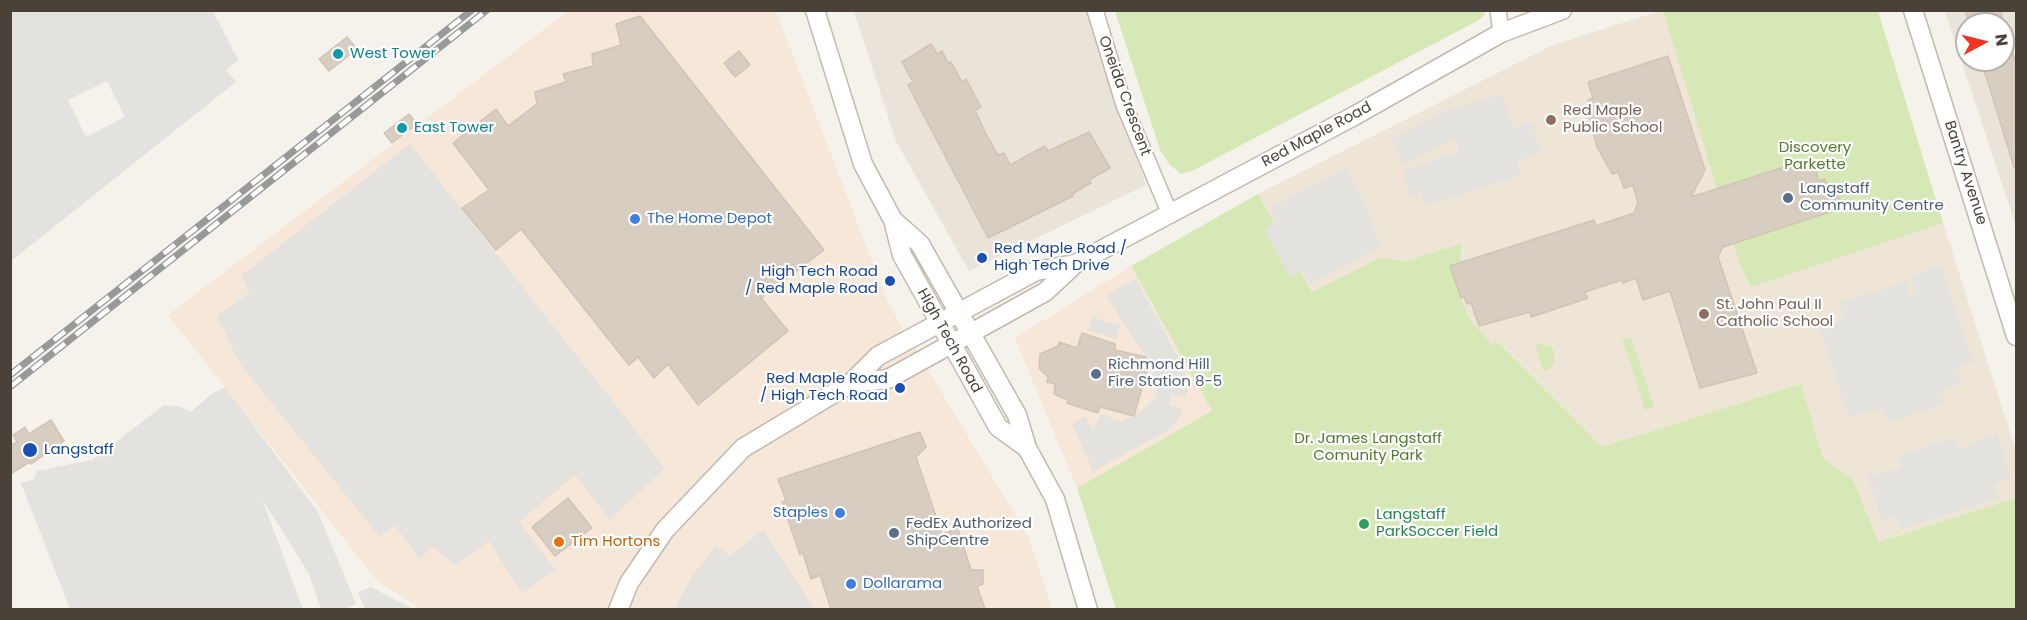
<!DOCTYPE html>
<style>
body{margin:0}
#map{position:relative;width:2027px;height:620px;overflow:hidden;background:#f5f2eb;font-family:Poppins,sans-serif}
canvas{display:block}
.frame{position:absolute;inset:0;border:12px solid #4a4239;pointer-events:none}
.north{position:absolute;left:1955px;top:12px;width:60px;height:60px;box-sizing:border-box;background:#fff;border:2px solid #b7b3b0;border-radius:50%;rotate:83deg;font-size:16px;font-weight:700;line-height:24px;text-align:center;color:#4a4239}
.north::after{content:'';display:block;margin:auto;width:21px;height:27px;background:#f63321;clip-path:polygon(50% 0,100% 100%,50% 72%,0 100%)}
</style>
<div id="map">
<canvas width="2027" height="620"></canvas>
<div class="frame"></div>
<div class="north">N</div>
</div>
<script>
const g = document.querySelector('canvas').getContext('2d');
g.lineJoin = 'round';
function fill(path, color) {
  g.fillStyle = color;
  g.fill(path, 'evenodd');
}
function shape(rows) {
  const path = new Path2D();
  for (const r of rows) {
    path.moveTo(r[0], r[1]);
    for (let i = 2; i < r.length; i += 2) path.lineTo(r[i], r[i + 1]);
  }
  return path;
}
function stroke(path, color, width, dash) {
  g.strokeStyle = color;
  g.lineWidth = width;
  g.lineCap = dash ? 'butt' : 'round';
  g.setLineDash(dash || []);
  g.stroke(path);
}
function label(font, color, halo, rows, align = 'center') {
  g.font = font + ' Poppins,sans-serif';
  g.lineWidth = 4.5;
  g.setLineDash([]);
  g.textBaseline = 'middle';
  g.strokeStyle = halo;
  g.fillStyle = color;
  for (const [text, x, y, turn = 0] of rows) {
    g.save();
    g.translate(x, y);
    g.rotate((+turn || 0) * Math.PI / 180);
    g.textAlign = isNaN(turn) ? turn : align;
    if (halo) g.strokeText(text, 0, 0);
    g.fillText(text, 0, 0);
    g.restore();
  }
}
const residential = shape([
 [854,11,1087,11,1146,185,969,271,896,141],
 [1945,11,2016,11,2016,226],
 [1967,24,2003,24,2003,60,1967,60]
]);
const commercial = shape([
 [568,11,776,11,888,303,1029,538,1052,609,421,609,377,581,168,315],
 [1131,266,1212,411,1077,488,1015,338]
]);
const education = shape([
 [1659,11,1663,11,1740,265,1751,287,1943,223,2016,451,2016,498,1877,542,1853,480,1823,458,1801,384,1602,447,1499,342,1492,344,1471,321,1460,296,1461,244,1406,261,1380,258,1312,292,1258,194,1551,46]
]);
const green = shape([
 [1485,11,1485,14,1479,20,1192,171,1181,174,1169,164,1160,150,1115,11],
 [1663,11,1878,11,1943,223,1751,287,1740,265],
 [1258,194,1312,292,1380,258,1406,261,1461,244,1460,296,1471,321,1492,344,1498,342,1602,447,1801,384,1823,458,1853,480,1878,542,2016,498,2016,609,1116,609,1077,488,1212,411,1131,266],
 [1631,337,1654,407,1645,410,1623,340],
 [1536,343,1550,346,1554,351,1554,362,1548,370,1544,371,1538,357]
]);
const parking = shape([
 [11,10,213,11,238,60,226,70,236,82,11,261],
 [107,81,125,117,86,137,68,100],
 [1502,94,1513,128,1532,123,1541,153,1517,161,1520,176,1425,205,1421,192,1411,196,1402,171,1459,151,1455,138,1403,165,1391,140,1442,112],
 [410,144,665,468,610,520,575,475,519,522,556,570,522,593,489,541,455,565,432,546,420,560,395,525,380,537,240,364,217,316,250,292,241,276],
 [1346,168,1362,197,1381,246,1310,284,1303,270,1290,277,1264,229,1276,222,1270,208],
 [1941,266,1973,362,1960,367,1958,373,1962,383,1941,390,1945,404,1888,422,1883,409,1848,416,1819,327,1844,319,1840,303,1906,282,1910,294,1915,292,1911,276],
 [1136,279,1182,365,1188,382,1186,398,1172,394,1169,404,1183,410,1178,420,1167,431,1093,471,1072,424,1086,416,1093,430,1101,414,1121,421,1141,412,1156,397,1157,386,1150,363,1106,295],
 [1092,317,1120,326,1116,339,1088,330],
 [225,387,318,512,356,604,345,609,321,609,308,572,262,499,303,609,70,609,21,483,34,479,37,471,92,460,164,405,178,406,191,412,210,395],
 [1997,433,2010,478,1994,485,1998,498,1901,529,1896,517,1882,521,1868,476,1901,468,1899,455,1955,437,1961,449],
 [763,530,814,609,675,609,692,576,716,546,730,556],
 [371,587,413,609,365,609,358,592]
]);
const building = shape([
 [1965,10,2000,10,2004,24,1969,24,1965,10],
 [640,16,824,250,761,298,788,331,698,405,668,364,654,378,638,357,629,365,521,229,496,250,462,208,489,190,453,143,496,109,508,126,537,104,535,92,566,82,563,74,593,66,592,54,621,45,616,24,640,16],
 [2003,30,2006,30,2016,64,2016,166,2014,167,1981,60,2003,60,2003,30],
 [347,37,357,49,329,71,319,59,347,37],
 [931,44,937,54,942,51,948,63,951,62,962,82,966,79,981,107,975,110,985,132,998,155,1004,153,1010,165,1045,146,1048,151,1089,132,1110,168,1089,180,1091,183,1072,194,1073,196,988,238,908,85,913,82,902,62,931,44],
 [739,51,750,65,735,77,724,63,739,51],
 [1668,56,1705,170,1691,197,1812,158,1819,181,1825,179,1827,185,1834,183,1842,208,1723,247,1718,257,1757,373,1700,388,1670,291,1643,300,1636,278,1623,283,1622,280,1585,292,1588,298,1531,317,1530,312,1479,326,1471,303,1467,304,1464,297,1461,298,1450,266,1594,220,1596,226,1634,213,1638,203,1633,185,1624,188,1618,172,1612,174,1597,147,1590,119,1588,100,1593,98,1588,82,1668,56],
 [409,114,417,124,392,143,384,133,409,114],
 [1082,333,1115,344,1115,350,1146,357,1146,363,1149,363,1134,416,1100,407,1098,413,1067,403,1068,400,1054,394,1055,384,1047,382,1048,377,1039,368,1040,354,1058,346,1059,342,1077,348,1082,333],
 [51,420,64,441,31,464,30,462,10,474,10,446,17,442,13,435,25,427,29,434,51,420],
 [920,432,926,447,916,457,942,534,958,529,971,570,983,570,983,584,977,586,985,609,831,609,820,575,811,579,803,553,800,555,782,502,786,501,778,479,920,432],
 [568,498,592,528,555,556,532,527,568,498]
]);
const minor = shape([
 [1095,10,1124,105,1170,214],
 [1498,10,1501,33]
]);
const tertiary = shape([
 [815,10,863,164,893,220,902,255,998,427,1027,448],
 [1913,10,2016,336],
 [893,220,920,244,1017,415,1027,448,1055,499,1088,610],
 [851,383,888,379,1045,292,1075,264,1354,116,1501,33,1562,10],
 [618,610,629,583,665,530,743,448,851,383,878,356,1036,271,1075,264]
]);
const rail = shape([
 [10,375,472,10],
 [10,387,487,10]
]);
const markers = [
 [338,54,6,"#0f9aa8"],
 [1551,120,6,"#8d6e63"],
 [402,128,6,"#0f9aa8"],
 [1788,198,6,"#5c6f8a"],
 [635,219,6,"#3f7fe0"],
 [982,258,6,"#1a4fb4"],
 [890,281,6,"#1a4fb4"],
 [1704,314,6,"#8d6e63"],
 [1096,374,6,"#5c6f8a"],
 [900,388,6,"#1a4fb4"],
 [30,450,8,"#1a4fb4"],
 [840,513,6,"#3f7fe0"],
 [1364,524,6,"#2e9e5b"],
 [894,533,6,"#5c6f8a"],
 [559,542,6,"#e8710a"],
 [851,584,6,"#3f7fe0"]
];
const cultureNames = [
 ["West Tower",350,54],
 ["East Tower",414,128]
];
const streetNames = [
 ["Oneida Crescent",1124,96,70],
 ["Red Maple Road",1317,135,-28],
 ["Bantry Avenue",1965,173,72],
 ["High Tech Road",949,341,61]
];
const educationNames = [
 ["Red Maple",1563,111],
 ["Public School",1563,128],
 ["St. John Paul II",1716,305],
 ["Catholic School",1716,322]
];
const parkNames = [
 ["Discovery",1815,148],
 ["Parkette",1815,165],
 ["Dr. James Langstaff",1368,439],
 ["Comunity Park",1368,456]
];
const serviceNames = [
 ["Langstaff",1800,189],
 ["Community Centre",1800,206],
 ["Richmond Hill",1108,365],
 ["Fire Station 8-5",1108,382],
 ["FedEx Authorized",906,524],
 ["ShipCentre",906,541]
];
const shopNames = [
 ["The Home Depot",647,219],
 ["Staples",828,513,"right"],
 ["Dollarama",863,584]
];
const transitNames = [
 ["Red Maple Road /",994,249],
 ["High Tech Drive",994,266],
 ["High Tech Road",878,272,"right"],
 ["/ Red Maple Road",878,289,"right"],
 ["Red Maple Road",888,379,"right"],
 ["/ High Tech Road",888,396,"right"],
 ["Langstaff",44,450]
];
const leisureNames = [
 ["Langstaff",1376,515],
 ["ParkSoccer Field",1376,532]
];
const foodNames = [
 ["Tim Hortons",571,542]
];
fill(residential, '#e9e3d9');
fill(commercial, '#f6e7d8');
fill(education, '#eee5d6');
fill(green, '#d5e8b5');
fill(parking, '#e4e2df');
fill(building, '#d7cdc1');
stroke(building, '#d2c4b4', 1.5);
stroke(minor, '#c1b9ae', 18);
stroke(tertiary, '#c1b9ae', 21);
stroke(minor, '#fff', 15);
stroke(tertiary, '#fff', 18);
stroke(rail, '#999', 7);
stroke(rail, '#fff', 4.5, [14]);
for (const [x, y, r, color] of markers) {
  const dot = new Path2D();
  dot.arc(x, y, r, 0, 2 * Math.PI);
  g.fillStyle = color;
  g.fill(dot);
  stroke(dot, '#fff', 2);
}
label('15px', '#0d838f', '#fff', cultureNames, 'left');
label('15px', '#4a4239', '#fff', streetNames);
label('15px', '#785e54', '#fff', educationNames, 'left');
label('15px', '#4f7c2c', '#fff', parkNames);
label('15px', '#4e5e75', '#fff', serviceNames, 'left');
label('15px', '#366cbe', '#fff', shopNames, 'left');
label('15px', '#164399', '#fff', transitNames, 'left');
label('15px', '#27864d', '#fff', leisureNames, 'left');
label('15px', '#c56008', '#fff', foodNames, 'left');
</script>
